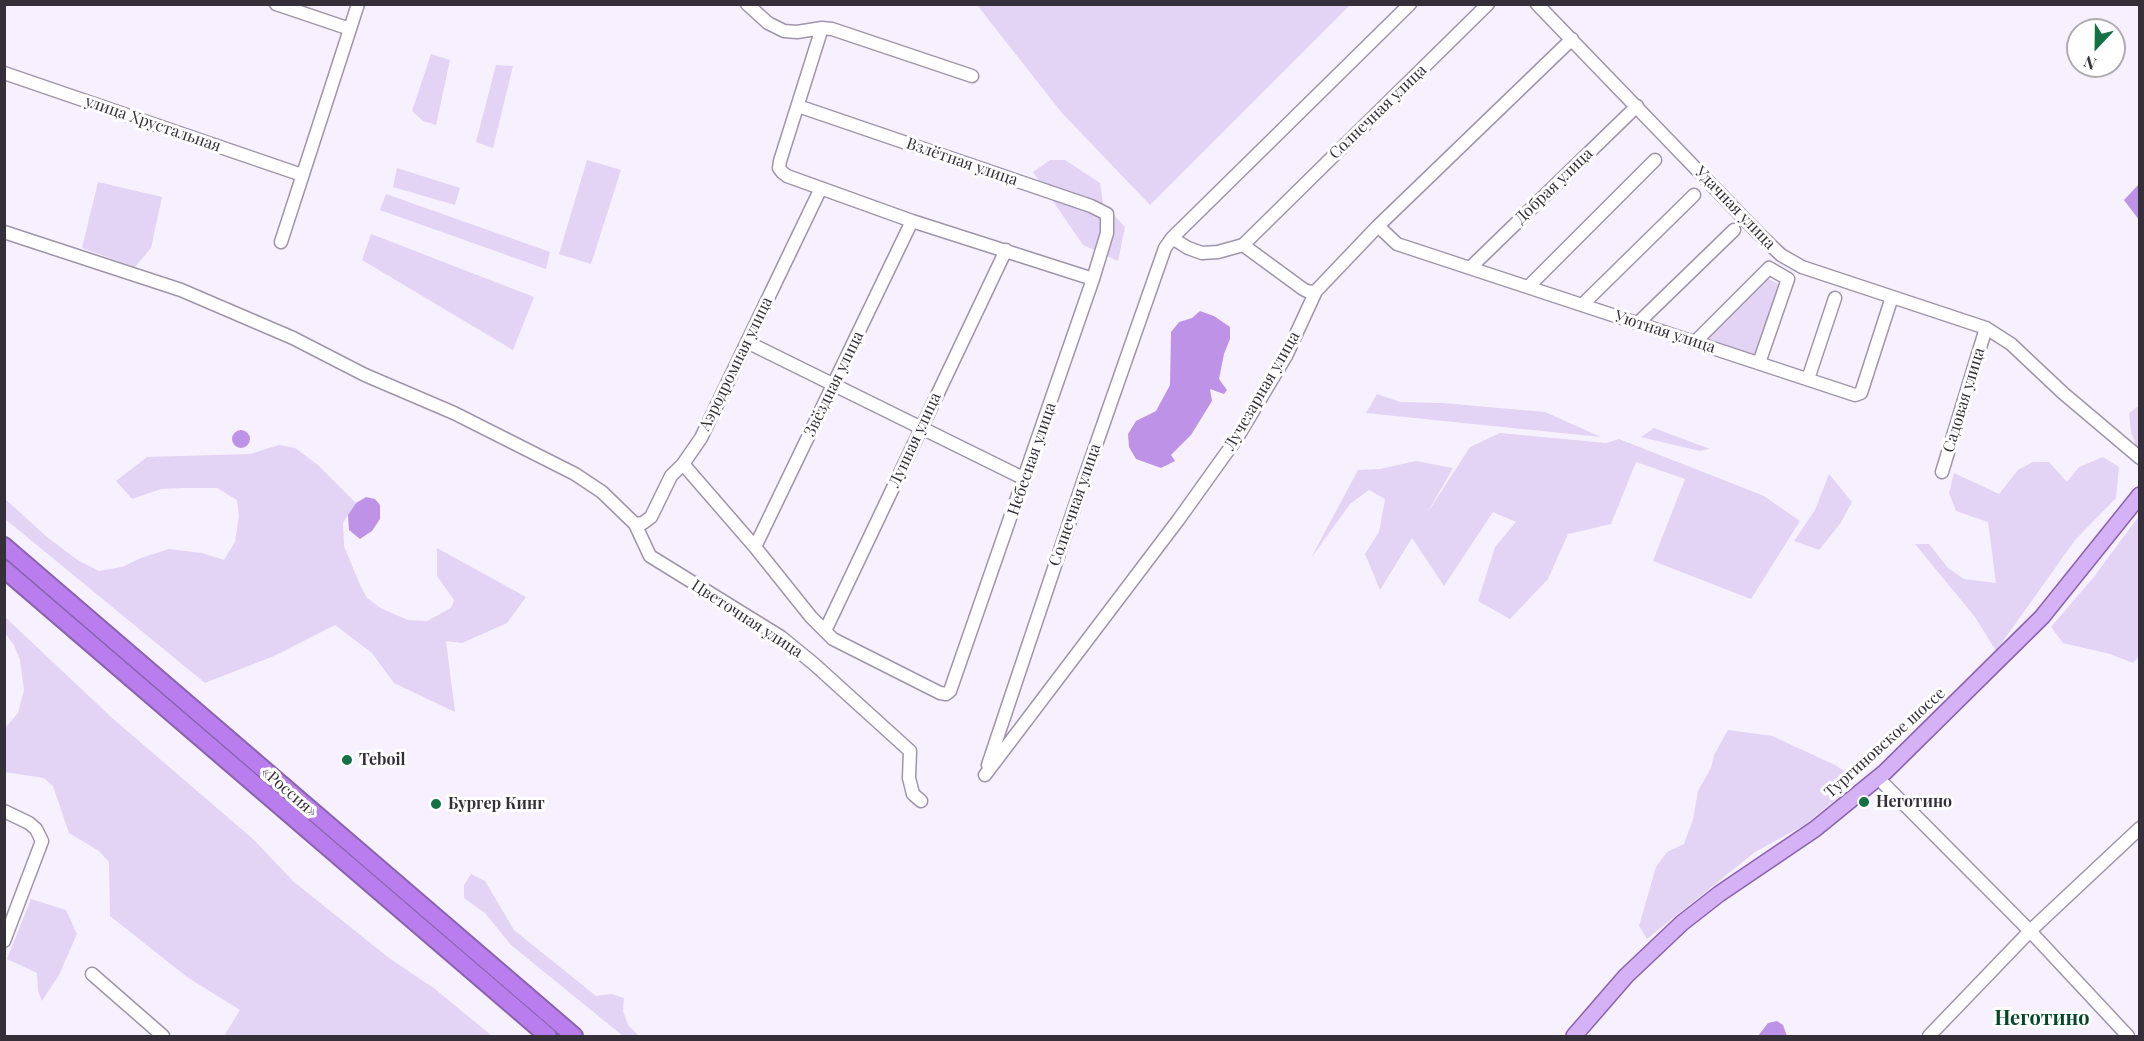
<!DOCTYPE html>
<meta charset="utf-8">
<style>
body{margin:0}
#map{position:relative;width:2144px;height:1041px;overflow:hidden;background:#f7f1ff;font-family:"Playfair Display",serif}
canvas{display:block}
.frame{position:absolute;inset:0;border:6px solid #342f38;pointer-events:none}
.north{position:absolute;left:2066px;top:18px;width:60px;height:60px;box-sizing:border-box;background:#fff;border:2px solid #aeacaf;border-radius:50%;rotate:202deg;font-size:16px;font-weight:700;line-height:24px;text-align:center;color:#342f38}
.north::after{content:'';display:block;margin:auto;width:21px;height:27px;background:#147146;clip-path:polygon(50% 0,100% 100%,50% 72%,0 100%)}
</style>
<div id="map">
<canvas width="2144" height="1041"></canvas>
<div class="frame"></div>
<div class="north">N</div>
</div>
<script>
const g = document.querySelector('canvas').getContext('2d');
g.lineJoin = 'round';
function fill(path, color) {
  g.fillStyle = color;
  g.fill(path, 'evenodd');
}
function shape(rows) {
  const path = new Path2D();
  for (const r of rows) {
    if (r.length === 3) {
      path.moveTo(r[0] + r[2], r[1]);
      path.arc(r[0], r[1], r[2], 0, 2 * Math.PI);
      continue;
    }
    path.moveTo(r[0], r[1]);
    for (let i = 2; i < r.length; i += 2) path.lineTo(r[i], r[i + 1]);
  }
  return path;
}
function stroke(path, color, width, dash) {
  g.strokeStyle = color;
  g.lineWidth = width;
  g.lineCap = dash ? 'butt' : 'round';
  g.setLineDash(dash || []);
  g.stroke(path);
}
function label(font, color, halo, rows, align = 'center') {
  g.font = font + ' "Playfair Display",serif';
  g.lineWidth = 6;
  g.setLineDash([]);
  g.textBaseline = 'middle';
  g.strokeStyle = halo;
  g.fillStyle = color;
  for (const [text, x, y, turn = 0] of rows) {
    g.save();
    g.translate(x, y);
    g.rotate((+turn || 0) * Math.PI / 180);
    g.textAlign = isNaN(turn) ? turn : align;
    if (halo) g.strokeText(text, 0, 0);
    g.fillText(text, 0, 0);
    g.restore();
  }
}
const green = shape([
 [977,5,1350,5,1150,205,1062,113],
 [431,54,450,60,436,125,423,121,412,111],
 [496,65,513,66,493,148,476,142],
 [587,160,621,170,591,264,559,254],
 [1050,160,1065,160,1100,183,1103,203,1125,227,1118,261,1083,245,1033,172],
 [397,168,460,188,455,205,393,187],
 [98,182,162,197,151,248,135,267,82,248],
 [386,194,550,252,546,269,380,210],
 [371,234,534,297,513,350,362,260],
 [1767,278,1780,285,1755,355,1749,358,1709,343,1706,339],
 [1377,394,1400,402,1442,403,1545,412,1601,437,1366,413],
 [2139,406,2139,449,2137,448,2131,432,2129,413],
 [1654,428,1710,449,1700,451,1641,437],
 [1500,433,1606,443,1619,439,1764,496,1800,521,1751,599,1653,561,1685,479,1636,462,1611,524,1568,534,1548,579,1510,619,1478,601,1495,547,1516,522,1493,512,1444,586,1412,538,1380,590,1365,554,1379,532,1385,499,1369,490,1350,504,1311,558,1358,470,1380,469,1416,461,1453,468,1426,515,1470,447],
 [279,445,295,448,318,465,356,503,343,523,344,546,360,585,367,598,382,609,408,620,427,621,451,608,454,600,437,576,437,548,526,597,507,623,462,643,446,641,455,712,394,683,372,653,335,625,274,656,205,683,5,519,4,498,47,537,79,561,99,571,122,567,141,558,169,549,202,553,224,560,235,542,239,516,237,500,217,488,184,488,161,489,132,499,116,481,147,457,250,454],
 [2103,457,2119,467,2116,498,2075,540,1996,651,1975,617,1915,544,1929,544,1948,568,1964,579,1996,583,1988,522,1956,511,1949,493,1954,473,1999,494,2018,470,2033,462,2049,462,2067,482,2079,467],
 [1829,474,1852,502,1840,524,1819,550,1794,541,1815,510],
 [2139,516,2139,656,2133,663,2110,654,2063,643,2051,627,2093,578],
 [4,616,111,717,253,839,294,882,389,958,435,989,492,1036,224,1036,240,1010,187,977,110,916,109,862,99,851,69,833,53,786,44,778,5,772,5,728,18,713,24,690,20,660,14,645,5,633],
 [1728,730,1772,736,1835,765,1846,772,1847,790,1806,824,1755,852,1647,939,1639,926,1656,867,1667,852,1684,844,1693,819,1698,791,1711,768,1714,755],
 [471,874,485,881,514,930,596,996,611,994,624,998,623,1011,628,1025,639,1036,623,1036,511,945,485,913,464,898,464,885],
 [31,899,66,910,77,934,59,975,42,1001,38,991,37,973,7,959]
]);
const water = shape([
 [2139,184,2139,220,2124,200],
 [1200,311,1214,316,1230,327,1230,339,1224,354,1219,379,1227,390,1224,394,1210,389,1212,401,1191,435,1171,455,1175,461,1161,468,1136,459,1129,447,1128,434,1136,421,1156,411,1170,385,1171,332,1179,322,1192,318],
 [241,439,9],
 [366,497,375,499,380,505,380,519,372,531,360,539,349,530,348,515,356,503],
 [1777,1021,1783,1025,1787,1036,1758,1036,1768,1023]
]);
const minor = shape([
 [276,4,350,29,358,4],
 [747,4,768,23,784,31,797,32,822,28,832,29,972,76],
 [1537,4,1759,234,1781,255,1802,267,1986,328,2011,344,2063,393,2140,458],
 [822,28,780,161,779,168,782,172,787,176,912,221,1093,279],
 [4,73,302,175],
 [1378,226,1397,244,1855,395,1861,393,1892,297],
 [4,232,181,290,293,338,365,375,454,413,575,474,602,492,635,524,650,556,781,637,814,664,910,751,909,778,913,794,921,801],
 [1172,238,1188,248,1202,253,1218,252,1243,245,1303,289,1309,292,1316,291],
 [281,242,350,29],
 [1243,245,1488,4],
 [1471,267,1637,106],
 [1529,286,1655,160],
 [1583,304,1694,195],
 [1638,323,1734,230],
 [747,342,1025,479],
 [1695,342,1769,268,1788,279,1759,363],
 [1808,379,1835,298],
 [683,464,755,547,811,617,833,639,940,693,946,694,950,691,1093,279,1107,233,1107,214,1091,206,798,106],
 [1942,472,1986,328],
 [635,524,643,523,651,517,671,476,683,464,701,438,821,188],
 [755,547,912,221],
 [825,631,1006,250],
 [988,765,1083,482,1165,248,1172,238,1410,4],
 [985,775,1179,519,1237,438,1286,356,1316,291,1378,226,1572,39],
 [1878,778,2030,931,2128,1036],
 [4,811,29,823,36,829,42,841,4,941],
 [92,974,163,1036],
 [1929,1036,2030,931,2140,828]
]);
const major = shape([
 [1574,1036,1626,976,1682,923,1719,894,1815,829,1885,772,2042,617,2140,495]
]);
const highway = shape([
 [4,546,574,1036],
 [4,569,548,1036]
]);
const markers = [
 [347,760,6,"#147146"],
 [1864,802,6,"#147146"],
 [436,804,6,"#147146"]
];
const streetNames = [
 ["Солнечная улица",1378,112,-44],
 ["улица Хрустальная",153,124,19],
 ["Взлётная улица",962,162,19],
 ["Добрая улица",1554,186,-44],
 ["Удачная улица",1735,208,46],
 ["Уютная улица",1665,332,18],
 ["Аэродромная улица",736,364,-64],
 ["Звёздная улица",834,384,-64],
 ["Лучезарная улица",1262,391,-60],
 ["Садовая улица",1964,400,-73],
 ["Лунная улица",915,440,-65],
 ["Небесная улица",1032,459,-71],
 ["Солнечная улица",1075,505,-71],
 ["Цветочная улица",747,619,33],
 ["Тургиновское шоссе",1885,743,-42],
 ["«Россия»",289,792,41]
];
const poiNames = [
 ["Teboil",359,760],
 ["Неготино",1876,802],
 ["Бургер Кинг",448,804]
];
const quarterNames = [
 ["Неготино",2042,1019]
];
fill(green, '#e3d3f4');
fill(water, '#be93e7');
stroke(minor, '#9f95aa', 15);
stroke(major, '#8a62ae', 18);
stroke(highway, '#8a62ae', 20);
stroke(minor, '#fff', 12);
stroke(major, '#d5b1f5', 15);
stroke(highway, '#b97dee', 16);
for (const [x, y, r, color] of markers) {
  const dot = new Path2D();
  dot.arc(x, y, r, 0, 2 * Math.PI);
  g.fillStyle = color;
  g.fill(dot);
  stroke(dot, '#fff', 2);
}
label('16px', '#342f38', '#fff', streetNames);
label('bold 16px', '#342f38', '#fff', poiNames, 'left');
label('bold 20px', '#054729', '#fff', quarterNames);
</script>
